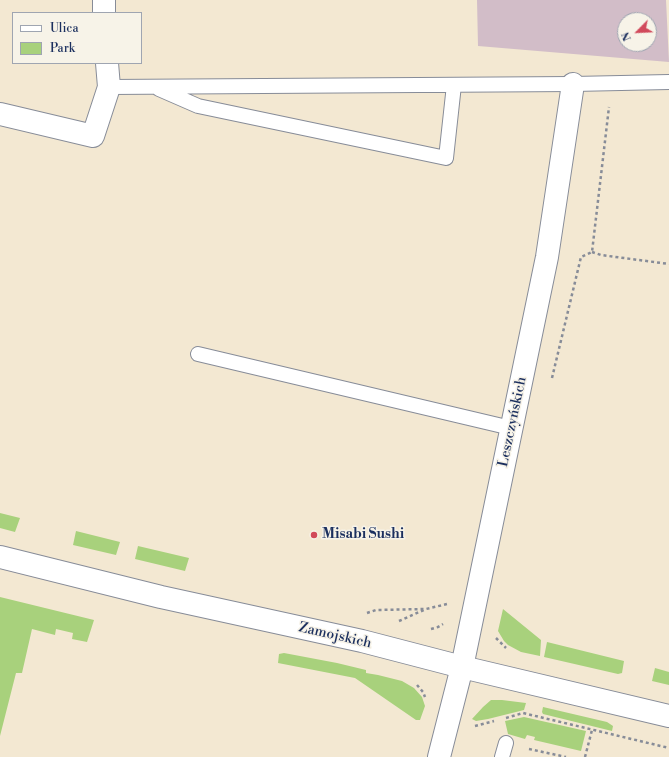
<!DOCTYPE html>
<meta charset="utf-8">
<style>
body{margin:0}
#map{position:relative;width:669px;height:757px;overflow:hidden;background:#f3e8d2;font-family:"Libre Bodoni",serif}
canvas{display:block}
.legend{position:absolute;left:12px;top:12px;width:130px;height:52px;box-sizing:border-box;background:#f7f3e8;border:1px solid #9fa5b1;margin:0;padding:5px 7px;list-style:none;font-size:12px;color:#1b2f5e}
.legend li{display:flex;align-items:center;gap:8px;height:20px}
.legend b{width:20px;border:1px solid #9fa5b1}
.north{position:absolute;left:617px;top:12px;width:40px;height:40px;box-sizing:border-box;background:#f7f3e8;border:1px solid #9fa5b1;border-radius:50%;rotate:246deg;font-size:11px;font-weight:700;line-height:16px;text-align:center;color:#1b2f5e}
.north::after{content:'';display:block;margin:auto;width:14px;height:18px;background:#d1495b;clip-path:polygon(50% 0,100% 100%,50% 72%,0 100%)}
</style>
<div id="map">
<canvas width="669" height="757"></canvas>
<ul class="legend">
<li><b style="height:5px;background:#fff"></b>Ulica</li>
<li><b style="height:11px;background:#a8d17c"></b>Park</li>
</ul>
<div class="north">N</div>
</div>
<script>
const g = document.querySelector('canvas').getContext('2d');
g.lineJoin = 'round';
function fill(path, color) {
  g.fillStyle = color;
  g.fill(path, 'evenodd');
}
function shape(rows) {
  const path = new Path2D();
  for (const r of rows) {
    path.moveTo(r[0], r[1]);
    for (let i = 2; i < r.length; i += 2) path.lineTo(r[i], r[i + 1]);
  }
  return path;
}
function stroke(path, color, width, dash) {
  g.strokeStyle = color;
  g.lineWidth = width;
  g.lineCap = dash ? 'butt' : 'round';
  g.setLineDash(dash || []);
  g.stroke(path);
}
function label(font, color, halo, rows, align = 'center') {
  g.font = font + ' "Libre Bodoni",serif';
  g.lineWidth = 3;
  g.setLineDash([]);
  g.textBaseline = 'middle';
  g.strokeStyle = halo;
  g.fillStyle = color;
  for (const [text, x, y, turn = 0] of rows) {
    g.save();
    g.translate(x, y);
    g.rotate((+turn || 0) * Math.PI / 180);
    g.textAlign = isNaN(turn) ? turn : align;
    if (halo) g.strokeText(text, 0, 0);
    g.fillText(text, 0, 0);
    g.restore();
  }
}
const industrial = shape([
 [477,0,666,0,669,62,478,46],
 [625,20,649,20,649,44,625,44]
]);
const green = shape([
 [0,513,20,518,15,532,0,528],
 [76,531,120,542,116,555,73,545],
 [138,546,189,558,185,571,135,559],
 [0,597,94,620,87,642,72,639,73,633,56,629,55,635,32,629,22,673,16,673,0,736],
 [503,609,541,640,540,656,521,652,508,645,504,641,498,631],
 [547,642,624,661,622,673,618,674,544,657],
 [284,653,337,663,366,670,366,673,378,675,402,681,414,688,422,697,425,706,420,720,416,720,355,678,278,663,279,654],
 [655,668,669,672,669,685,652,681],
 [491,700,502,700,526,703,524,710,488,719,476,721,472,719,483,707],
 [543,707,607,722,613,726,612,731,543,714,542,712],
 [524,717,586,731,581,751,534,740,535,737,527,735,525,739,508,734,505,721]
]);
const path = shape([
 [592,252,601,255,669,264],
 [552,378,581,257,592,252,609,107],
 [367,613,376,610,426,609,447,604],
 [399,621,426,609],
 [431,629,438,627,443,624],
 [496,638,506,648],
 [417,685,423,692,425,697],
 [506,718,523,713,669,748],
 [475,726,494,721],
 [529,749,566,757],
 [585,757,592,730]
]);
const service = shape([
 [109,87,573,84,669,82],
 [159,89,198,106,446,158,454,85],
 [198,354,511,428],
 [502,757,506,743]
]);
const minor = shape([
 [104,0,104,13],
 [0,114,93,136,109,87,107,63],
 [439,757,462,667,547,257,573,84]
]);
const tertiary = shape([
 [0,557,161,597,362,641,462,667,669,716]
]);
const markers = [
 [314,535,4,"#d1495b"]
];
const streetNames = [
 ["Leszczyńskich",513,422,-78],
 ["Zamojskich",335,636,13]
];
const poiNames = [
 ["Misabi Sushi",322,535]
];
fill(industrial, '#d2bdc8');
fill(green, '#a8d17c');
stroke(service, '#878c98', 16);
stroke(minor, '#878c98', 24);
stroke(tertiary, '#878c98', 24);
stroke(path, '#878c98', 2.5, [3, 3]);
stroke(service, '#fff', 14);
stroke(minor, '#fff', 22);
stroke(tertiary, '#fff', 22);
for (const [x, y, r, color] of markers) {
  const dot = new Path2D();
  dot.arc(x, y, r, 0, 2 * Math.PI);
  g.fillStyle = color;
  g.fill(dot);
  stroke(dot, '#f7f3e8', 1.5);
}
label('14px', '#1b2f5e', '#f7f3e8', streetNames);
label('bold 14px', '#1b2f5e', '#f7f3e8', poiNames, 'left');
</script>
